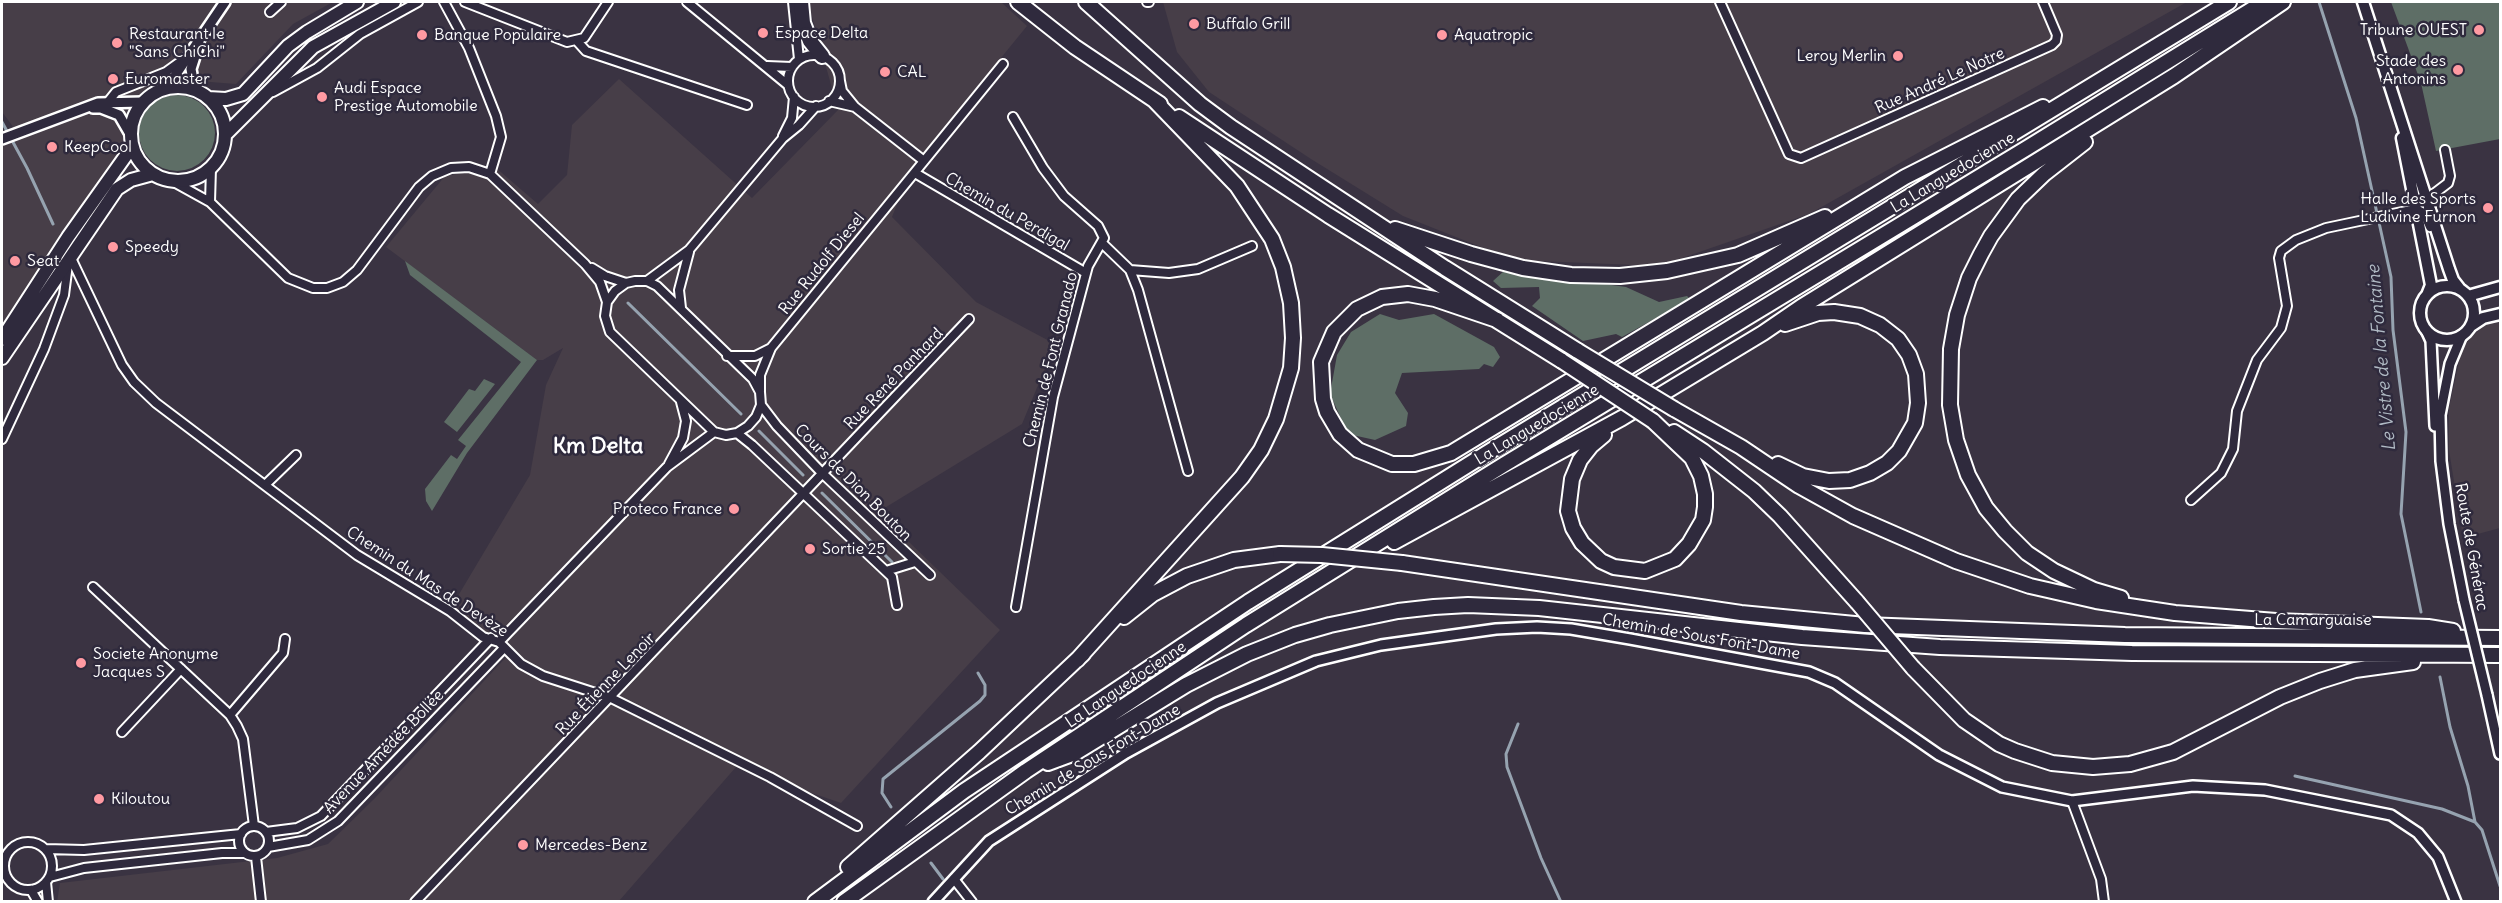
<!DOCTYPE html>
<meta charset="utf-8">
<style>
body{margin:0}
#map{position:relative;width:2502px;height:903px;overflow:hidden;background:#3a3342;font-family:Delius,sans-serif}
canvas{display:block}
.frame{position:absolute;inset:0;border:3px solid #fff;pointer-events:none}
</style>
<div id="map">
<canvas width="2502" height="903"></canvas>
<div class="frame"></div>
</div>
<script>
const g = document.querySelector('canvas').getContext('2d');
g.lineJoin = 'round';
function fill(path, color) {
  g.fillStyle = color;
  g.fill(path, 'evenodd');
}
function shape(rows) {
  const path = new Path2D();
  for (const r of rows) {
    if (r.length === 3) {
      path.moveTo(r[0] + r[2], r[1]);
      path.arc(r[0], r[1], r[2], 0, 2 * Math.PI);
      continue;
    }
    path.moveTo(r[0], r[1]);
    for (let i = 2; i < r.length; i += 2) path.lineTo(r[i], r[i + 1]);
  }
  return path;
}
function stroke(path, color, width, dash) {
  g.strokeStyle = color;
  g.lineWidth = width;
  g.lineCap = dash ? 'butt' : 'round';
  g.setLineDash(dash || []);
  g.stroke(path);
}
function label(font, color, halo, rows, align = 'center') {
  g.font = font + ' Delius,sans-serif';
  g.lineWidth = 5;
  g.setLineDash([]);
  g.textBaseline = 'middle';
  g.strokeStyle = halo;
  g.fillStyle = color;
  for (const [text, x, y, turn = 0] of rows) {
    g.save();
    g.translate(x, y);
    g.rotate((+turn || 0) * Math.PI / 180);
    g.textAlign = isNaN(turn) ? turn : align;
    if (halo) g.strokeText(text, 0, 0);
    g.fillText(text, 0, 0);
    g.restore();
  }
}
const built = shape([
 [2,2,333,2,293,24,236,84,185,80,150,83,127,113,121,153,2,329,2,146,19,140,14,128,2,112],
 [808,2,1001,2,1027,26,912,167,892,217,976,302,1055,344,1022,424,878,512,1000,630,841,803,736,767,619,901,57,902,60,883,277,858,328,844,375,798,510,653,452,606,530,475,546,385,563,348,543,360,537,360,386,247,445,176,495,167,538,204,567,175,572,125,619,79,752,198,838,110],
 [1163,2,2187,2,1809,214,1659,266,1514,260,1403,216,1311,159,1209,92,1177,52],
 [2500,319,2500,528,2463,538,2449,450,2449,408,2463,344,2487,323]
]);
const green = shape([
 [2391,2,2500,2,2500,139,2436,151,2421,83],
 [177,133,38],
 [405,261,537,360,467,453,432,511,426,501,425,489,451,455,457,459,466,446,458,440,521,362,410,275],
 [1504,271,1546,279,1590,282,1626,287,1659,302,1687,296,1690,299,1622,337,1616,334,1583,341,1532,306,1540,298,1539,287,1501,288,1493,281],
 [1380,314,1399,320,1434,314,1494,347,1500,357,1493,367,1484,364,1479,369,1402,373,1395,393,1408,413,1406,426,1375,440,1348,434,1330,394,1337,355,1351,332],
 [484,379,495,384,457,432,444,422,469,389,475,391]
]);
const stream = shape([
 [2319,2,2356,118,2391,277,2393,330,2406,432,2401,514,2421,612],
 [2,122,27,168,53,224],
 [628,303,741,414],
 [759,431,803,475],
 [822,493,892,562],
 [2440,677,2450,727,2468,786,2475,822,2482,830,2500,886],
 [1518,724,1506,754,1507,767,1541,858,1561,902],
 [2295,776,2442,809,2475,822],
 [891,807,882,793,883,779,980,701,985,695,985,685,978,673],
 [931,863,943,879]
]);
const minor = shape([
 [444,2,469,48,496,116,501,137,490,174],
 [465,2,567,42,584,38,608,2],
 [687,2,788,85],
 [793,2,799,59],
 [1147,2,1149,2],
 [1720,2,1789,154,1801,158,2052,45,2056,41,2057,35,2043,2],
 [270,12,281,2],
 [577,41,586,51,747,105],
 [814,81,26],
 [767,66,792,67],
 [840,81,842,91,855,107,924,161,1003,64],
 [273,92,317,68,360,34,418,2],
 [829,101,855,107],
 [108,102,116,92,166,72,184,59],
 [1013,117,1043,168,1064,196,1098,226,1104,238,1088,266,1053,397,1016,607],
 [783,136,792,118,794,97],
 [915,173,1086,273],
 [172,181,210,202,288,278,313,288,327,288,343,282,357,270,419,187,432,176,451,168,469,167,490,174,585,264,600,282,607,302],
 [2427,199,2448,183,2450,176,2445,150],
 [210,202,211,168],
 [1103,244,1130,270,1138,290,1188,471],
 [70,256,122,365,134,382,156,403,357,555,450,611,483,637,499,642,521,664,543,676,611,698,770,777,857,826],
 [592,268,605,276,626,283],
 [1130,270,1169,273,1198,269,1252,246],
 [635,281,647,281,657,286,753,379,760,392,761,405,756,417,748,426,737,433,726,435,714,432,610,332,605,316,607,302,615,291,626,283,635,281],
 [647,281,689,250,783,138,799,125,816,106],
 [681,308,679,290,689,252],
 [727,356,755,356,771,348],
 [760,391,760,375,771,348,924,161],
 [761,405,777,426,822,473,930,575],
 [737,433,752,445,892,577,897,605],
 [2,439,44,349,64,295,68,264],
 [669,464,683,438,686,421,681,402],
 [265,485,296,455],
 [2191,500,2221,473,2233,449,2237,411,2257,360,2281,328,2287,306,2279,258,2281,251,2296,240,2326,228,2416,209,2424,213,2430,227],
 [886,571,915,562],
 [93,587,230,715,237,726,243,739,254,826],
 [499,642,667,467,714,432],
 [230,715,283,653,285,639],
 [122,732,181,669],
 [2072,801,2101,879,2104,902],
 [254,841,15],
 [266,832,297,828,321,816,491,638],
 [28,866,24],
 [268,847,308,840,338,821,504,648],
 [46,849,84,850,241,834],
 [256,857,261,902],
 [50,877,84,868,222,853,244,853],
 [954,879,972,902],
 [46,882,48,902],
 [31,890,38,902],
 [415,902,969,319]
]);
const tertiary = shape([
 [166,89,225,2],
 [199,92,193,80,191,69,199,44],
 [93,108,101,108,119,115,130,134],
 [2,139,98,103,143,102],
 [2426,330,2431,341,2435,426],
 [2462,335,2450,364,2440,415,2441,461,2449,524,2464,600],
 [2487,695,2500,754],
 [933,902,989,841,1126,753,1217,703,1316,661,1381,645,1496,629,1537,627,1571,629,1630,639,1809,672,1835,683,1939,755,2002,787,2072,801,2193,786,2265,790,2391,815,2418,833,2438,857,2456,902]
]);
const secondary = shape([
 [2363,2,2449,269,2453,280,2460,289],
 [2402,138,2431,285,2427,295],
 [2447,313,27],
 [2468,296,2500,287],
 [2471,326,2483,318,2500,314]
]);
const primary = shape([
 [178,134,47],
 [208,98,226,99,243,94,288,46,307,32,357,2],
 [225,135,313,47,394,2],
 [2,339,68,237,132,147],
 [2,358,117,189,131,180,153,174]
]);
const motorway = shape([
 [801,2,803,23,810,41,822,56],
 [1018,2,1075,47,1160,104],
 [1086,2,1200,104,1231,127,1445,268,1578,351],
 [1179,117,1328,215,1562,361],
 [2085,142,2044,174,2018,199,1991,236,1981,254,1969,278,1957,315,1951,349,1950,405,1956,440,1968,475,1986,508,2005,531,2027,553,2054,571,2094,590,2121,598],
 [1395,229,1471,254,1523,268,1571,275,1620,276,1667,271,1738,255,1825,217],
 [1497,320,1435,299,1408,294,1382,297,1357,309,1334,332,1321,362,1323,399,1327,412,1340,434,1358,450,1392,464,1414,464,1451,453,1905,177,2043,107],
 [1674,409,1741,447,1799,486,1853,516,1956,561,2030,586,2096,601,2175,613,2276,621,2428,627,2453,631],
 [1674,432,1703,451,1754,491,1780,516,1857,602],
 [1604,435,1591,446,1580,460,1572,479,1568,511,1573,528,1582,543,1601,561,1614,567,1645,571,1675,559,1689,544,1703,520,1705,507,1705,494,1701,476,1692,458,1653,421],
 [1778,464,1803,476,1829,481,1850,480,1870,473,1887,463,1899,451,1915,423,1918,403,1916,374,1909,355,1898,339,1880,325,1860,316,1834,312,1818,313,1785,324],
 [1394,542,1622,418,1763,333,1801,307,2174,76,2283,2],
 [1402,563,1741,613,1865,625,2125,635,2500,638],
 [1124,617,1153,594,1187,576,1234,560,1280,554],
 [1077,660,1242,477,1261,450,1276,419,1291,368,1293,338,1291,303,1283,267,1272,239,1237,186,1155,101],
 [1913,668,1964,720,1999,744,2015,751,2052,763,2093,767,2130,764,2173,752,2280,697,2320,681,2355,670,2413,662],
 [1048,763,1075,753,1186,685,1247,654,1295,635,1330,625,1398,611,1434,607,1468,605,1539,608,1802,637,1940,647,2132,653,2500,655],
 [848,867,979,752,1083,654],
 [815,902,964,791,1248,602,1492,450,2229,2],
 [844,902,1026,771,1246,625,1505,464,2027,148,2264,2]
]);
const tertiaryBridge = shape([
 [2464,600,2487,695]
]);
const motorwayBridge = shape([
 [1578,351,1674,409],
 [1562,361,1653,421],
 [1280,554,1322,555,1402,563],
 [1857,602,1913,668]
]);
const markers = [
 [1194,24,6,"#ff9aa2"],
 [2479,30,6,"#ff9aa2"],
 [763,33,6,"#ff9aa2"],
 [422,35,6,"#ff9aa2"],
 [1442,35,6,"#ff9aa2"],
 [117,43,6,"#ff9aa2"],
 [1898,56,6,"#ff9aa2"],
 [2458,70,6,"#ff9aa2"],
 [885,72,6,"#ff9aa2"],
 [113,79,6,"#ff9aa2"],
 [322,97,6,"#ff9aa2"],
 [52,147,6,"#ff9aa2"],
 [2488,208,6,"#ff9aa2"],
 [113,247,6,"#ff9aa2"],
 [15,261,6,"#ff9aa2"],
 [734,509,6,"#ff9aa2"],
 [810,549,6,"#ff9aa2"],
 [81,663,6,"#ff9aa2"],
 [99,799,6,"#ff9aa2"],
 [523,845,6,"#ff9aa2"]
];
const poiNames = [
 ["Buffalo Grill",1206,24],
 ["Tribune OUEST",2467,30,"right"],
 ["Espace Delta",775,33],
 ["Restaurant le",129,34],
 ["\"Sans ChiChi\"",129,52],
 ["Banque Populaire",434,35],
 ["Aquatropic",1454,35],
 ["Leroy Merlin",1886,56,"right"],
 ["Stade des",2446,61,"right"],
 ["Antonins",2446,79,"right"],
 ["CAL",897,72],
 ["Euromaster",125,79],
 ["Audi Espace",334,88],
 ["Prestige Automobile",334,106],
 ["KeepCool",64,147],
 ["Halle des Sports",2476,199,"right"],
 ["Ludivine Furnon",2476,217,"right"],
 ["Speedy",125,247],
 ["Seat",27,261],
 ["Proteco France",722,509,"right"],
 ["Sortie 25",822,549],
 ["Societe Anonyme",93,654],
 ["Jacques S",93,672],
 ["Kiloutou",111,799],
 ["Mercedes-Benz",535,845]
];
const streetNames = [
 ["Rue André Le Notre",1940,81,-24],
 ["La Languedocienne",1953,173,-31],
 ["Chemin du Perdigal",1007,212,30],
 ["Rue Rudolf Diesel",822,264,-51],
 ["Chemin de Font Granado",1051,360,-76],
 ["Rue René Panhard",894,379,-46],
 ["La Languedocienne",1537,425,-31],
 ["Cours de Dion Bouton",853,483,45],
 ["Route de Générac",2471,547,80],
 ["Chemin du Mas de Devèze",427,582,33],
 ["La Camarguaise",2313,620],
 ["Chemin de Sous Font-Dame",1701,637,10],
 ["Rue Étienne Lenoir",606,684,-46],
 ["La Languedocienne",1126,685,-34],
 ["Avenue Amédée Bollée",384,752,-46],
 ["Chemin de Sous Font-Dame",1093,760,-31]
];
const waterNames = [
 ["Le Vistre de la Fontaine",2382,358,-95]
];
const districtNames = [
 ["Km Delta",598,447]
];
fill(built, '#473e48');
fill(green, '#5e6e66');
stroke(stream, '#96a3b0', 3);
stroke(minor, '#fff', 12);
stroke(tertiary, '#fff', 14);
stroke(secondary, '#fff', 15);
stroke(primary, '#fff', 16);
stroke(motorway, '#fff', 18);
stroke(minor, '#2f2a3d', 8);
stroke(tertiary, '#2f2a3d', 9);
stroke(secondary, '#2f2a3d', 10);
stroke(primary, '#2f2a3d', 12);
stroke(motorway, '#2f2a3d', 14);
stroke(tertiaryBridge, '#fff', 14, []);
stroke(motorwayBridge, '#fff', 18, []);
stroke(tertiaryBridge, '#2f2a3d', 9);
stroke(motorwayBridge, '#2f2a3d', 14);
for (const [x, y, r, color] of markers) {
  const dot = new Path2D();
  dot.arc(x, y, r, 0, 2 * Math.PI);
  g.fillStyle = color;
  g.fill(dot);
  stroke(dot, '#2f2a3d', 2);
}
label('16px', '#fff', '#2f2a3d', poiNames, 'left');
label('16px', '#fff', '#2f2a3d', streetNames);
label('italic 18px', '#b0bac4', '#2f2a3d', waterNames);
label('bold 22px', '#fff', '#2f2a3d', districtNames);
</script>
